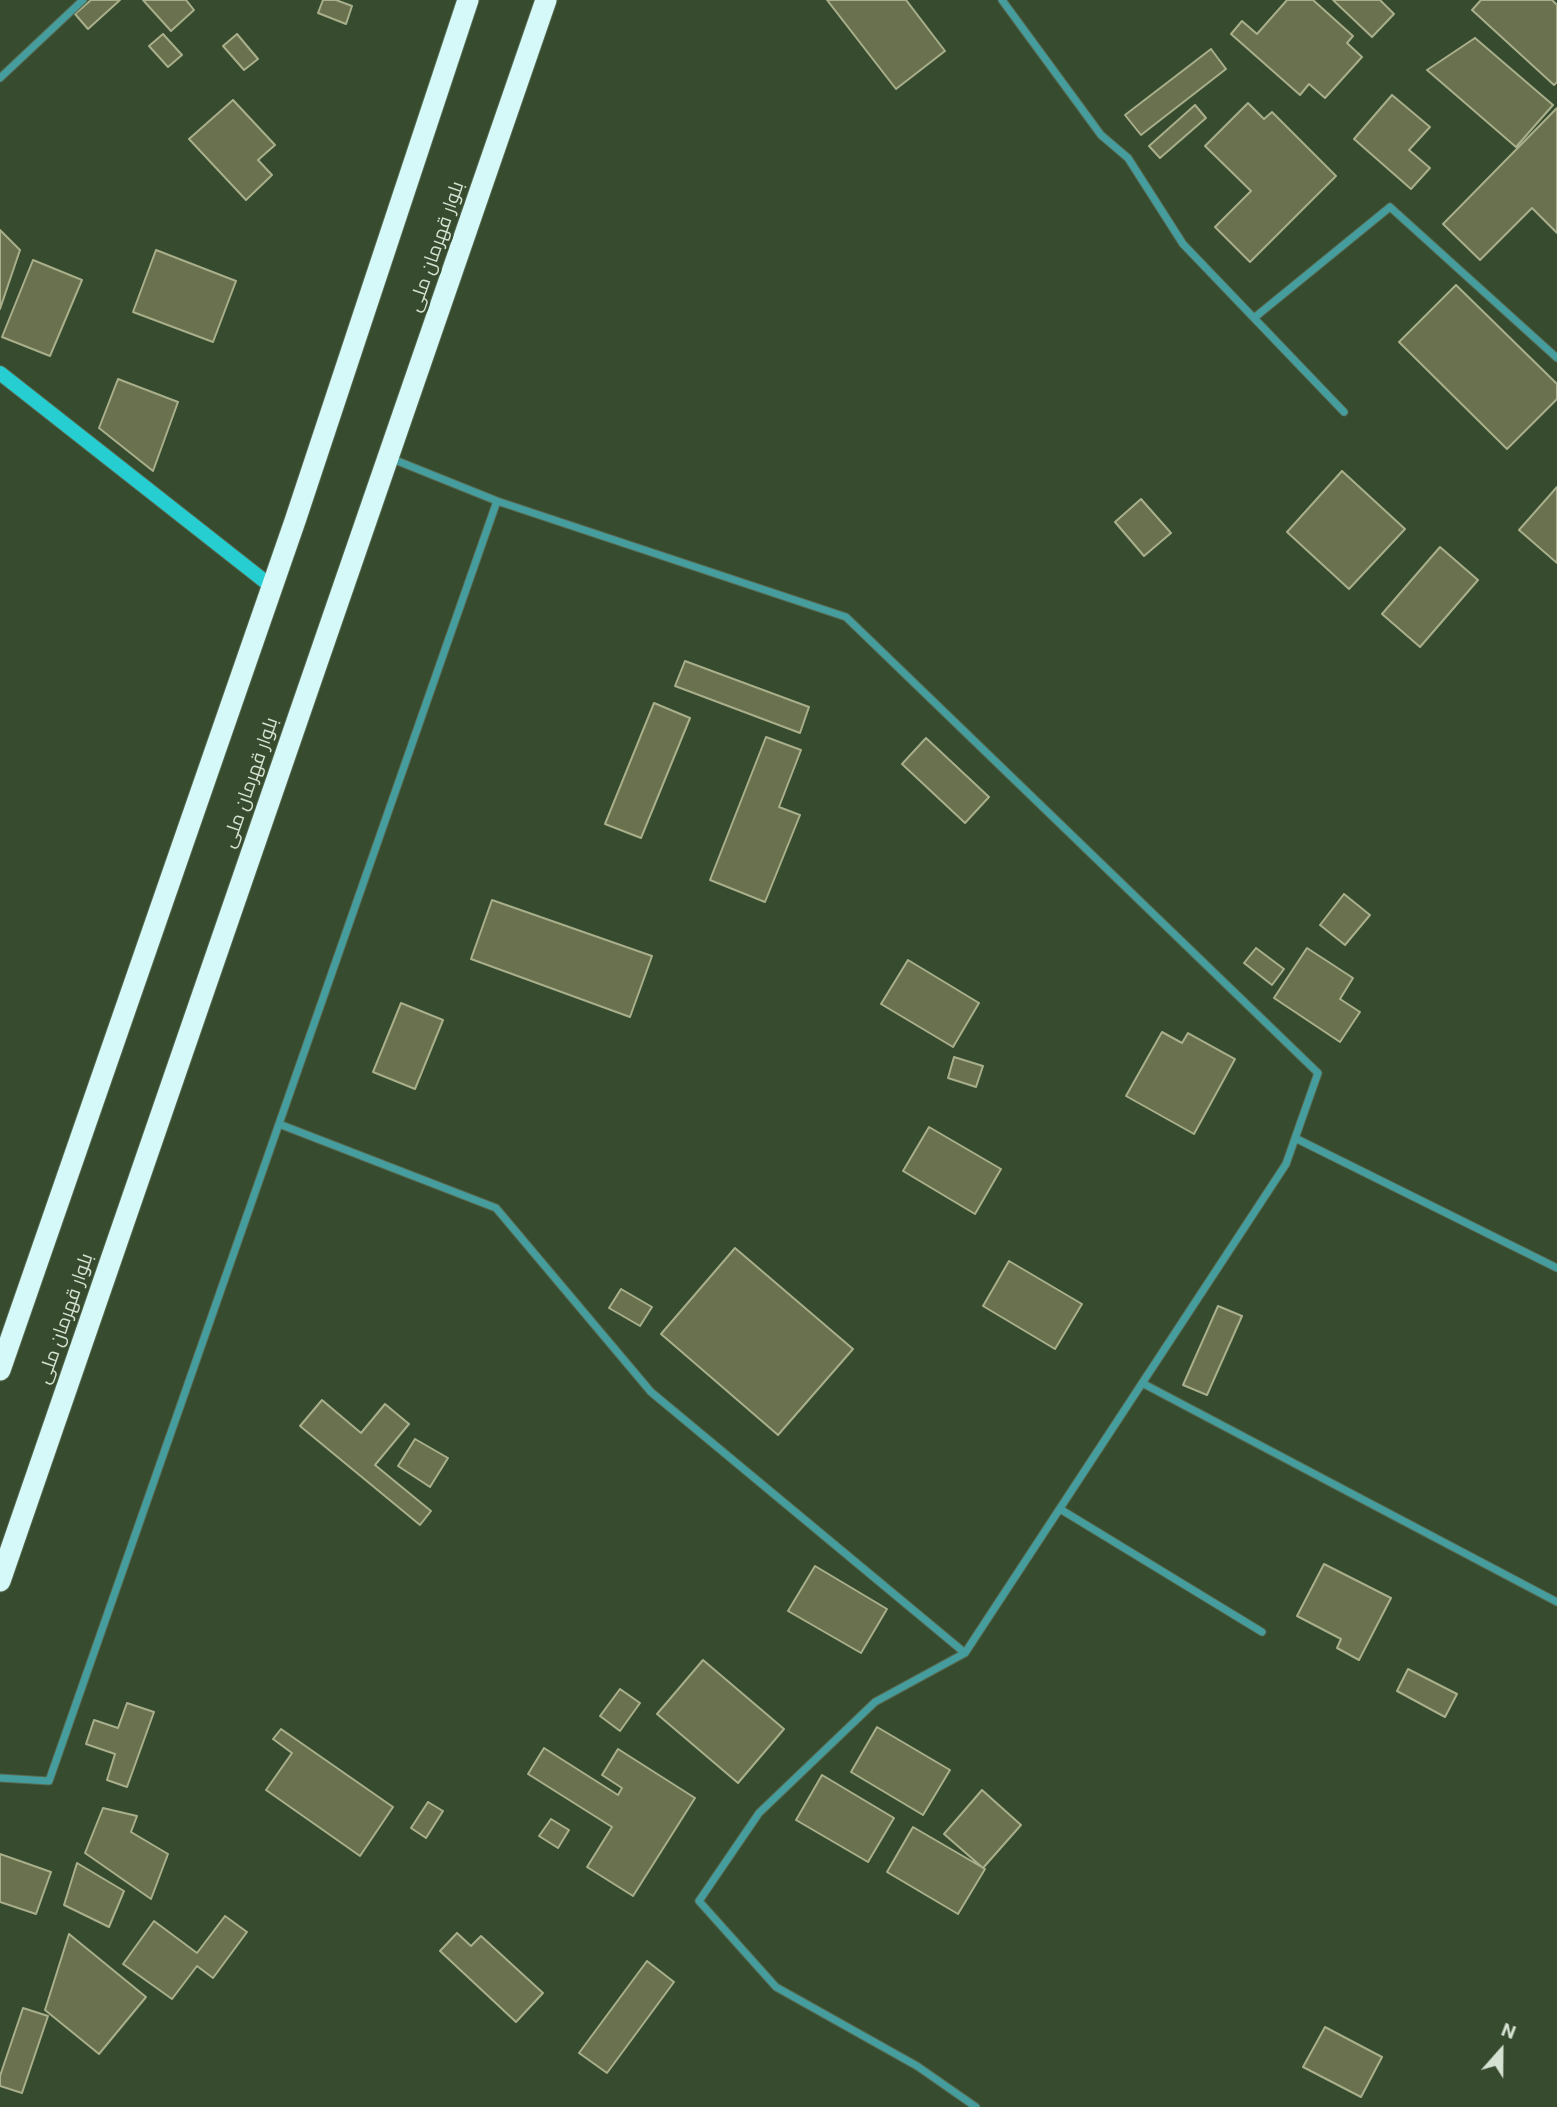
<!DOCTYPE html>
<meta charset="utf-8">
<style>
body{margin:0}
#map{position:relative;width:1557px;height:2107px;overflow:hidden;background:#374b2f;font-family:Roboto,sans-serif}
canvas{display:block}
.north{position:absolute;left:1466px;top:2016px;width:70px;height:70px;-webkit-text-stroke:5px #374b2f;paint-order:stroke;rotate:21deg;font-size:19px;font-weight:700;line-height:28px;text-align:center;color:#d5e1d1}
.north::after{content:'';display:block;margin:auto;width:24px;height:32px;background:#d5e1d1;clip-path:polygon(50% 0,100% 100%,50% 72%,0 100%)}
</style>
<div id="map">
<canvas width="1557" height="2107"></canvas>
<div class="north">N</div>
</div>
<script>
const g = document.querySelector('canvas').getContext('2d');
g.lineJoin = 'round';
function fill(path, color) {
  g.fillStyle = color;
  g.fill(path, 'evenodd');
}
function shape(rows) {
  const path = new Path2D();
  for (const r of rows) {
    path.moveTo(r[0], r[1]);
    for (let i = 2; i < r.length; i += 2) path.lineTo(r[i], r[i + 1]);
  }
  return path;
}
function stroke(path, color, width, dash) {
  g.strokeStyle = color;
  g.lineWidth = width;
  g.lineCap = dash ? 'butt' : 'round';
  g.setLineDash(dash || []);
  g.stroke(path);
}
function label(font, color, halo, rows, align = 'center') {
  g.font = font + ' Roboto,Cairo,sans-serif';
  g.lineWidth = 5;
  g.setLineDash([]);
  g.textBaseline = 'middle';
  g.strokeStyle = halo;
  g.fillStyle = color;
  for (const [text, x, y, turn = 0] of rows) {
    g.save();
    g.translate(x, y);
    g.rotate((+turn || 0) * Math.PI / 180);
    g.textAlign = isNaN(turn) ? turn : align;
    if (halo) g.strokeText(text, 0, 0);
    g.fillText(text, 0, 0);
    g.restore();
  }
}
const building = shape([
 [91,0,120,0,88,29,75,14,91,0],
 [143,0,186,0,194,10,171,31,143,0],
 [323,0,336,0,352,6,346,24,318,13,323,0],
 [827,0,906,0,945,51,896,89,827,0],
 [1287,0,1313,0,1353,36,1347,43,1362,57,1325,98,1309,84,1300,95,1231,34,1242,21,1257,34,1287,0],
 [1333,0,1380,0,1394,14,1372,37,1333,0],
 [1481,0,1552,0,1557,5,1557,82,1554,85,1472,10,1481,0],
 [163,34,182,55,168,67,149,46,163,34],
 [237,34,258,59,244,70,223,46,237,34],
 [1475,38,1553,105,1516,147,1427,70,1475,38],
 [1211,49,1226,69,1141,135,1125,115,1211,49],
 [1392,95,1430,127,1409,150,1430,168,1411,189,1354,139,1392,95],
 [233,100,275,145,258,160,272,175,246,200,189,139,233,100],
 [1248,103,1264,119,1272,112,1336,176,1250,262,1215,227,1251,191,1205,146,1248,103],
 [1195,105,1206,118,1160,158,1149,146,1195,105],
 [1557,108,1557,233,1532,208,1480,260,1443,224,1557,108],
 [0,230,20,250,0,309,0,230],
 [156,250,236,281,213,342,133,312,156,250],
 [33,260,82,280,50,356,2,337,33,260],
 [1456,285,1557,384,1557,399,1507,449,1399,342,1456,285],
 [118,379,178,402,153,471,99,428,118,379],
 [1342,471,1405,529,1349,589,1287,532,1342,471],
 [1557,487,1557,563,1519,530,1557,487],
 [1141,499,1171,533,1144,556,1115,522,1141,499],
 [1440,547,1478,580,1420,647,1382,614,1440,547],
 [685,661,809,707,800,733,675,686,685,661],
 [654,703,690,718,641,838,605,824,654,703],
 [766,737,801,750,779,807,800,815,765,902,710,880,766,737],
 [926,738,989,797,965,823,902,764,926,738],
 [1344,894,1370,915,1345,945,1320,925,1344,894],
 [492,900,652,956,630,1017,471,959,492,900],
 [1256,948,1284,969,1272,985,1244,963,1256,948],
 [1307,948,1353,978,1340,999,1360,1012,1340,1042,1274,998,1307,948],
 [908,960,979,1003,953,1047,881,1004,908,960],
 [401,1003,443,1020,415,1089,373,1072,401,1003],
 [1162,1032,1182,1043,1188,1033,1235,1059,1194,1134,1126,1096,1162,1032],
 [954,1057,983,1066,976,1087,948,1078,954,1057],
 [929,1127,1001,1169,975,1214,903,1171,929,1127],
 [735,1248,853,1349,778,1435,661,1334,735,1248],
 [1009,1261,1082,1304,1055,1349,983,1306,1009,1261],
 [621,1289,652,1307,640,1326,609,1308,621,1289],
 [1218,1306,1242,1316,1207,1395,1183,1385,1218,1306],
 [322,1400,361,1433,385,1404,409,1424,375,1465,431,1511,420,1525,300,1426,322,1400],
 [415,1439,448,1458,430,1487,398,1466,415,1439],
 [1324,1564,1391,1598,1359,1660,1337,1648,1341,1639,1297,1616,1324,1564],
 [815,1566,887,1609,861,1653,788,1611,815,1566],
 [703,1660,784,1729,738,1783,657,1714,703,1660],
 [1408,1669,1457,1694,1445,1717,1397,1691,1408,1669],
 [620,1689,640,1703,620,1731,600,1716,620,1689],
 [127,1703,154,1712,127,1787,107,1780,115,1754,86,1744,94,1720,118,1728,127,1703],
 [877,1727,950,1770,923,1815,851,1772,877,1727],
 [281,1729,393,1807,360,1856,266,1790,292,1753,273,1739,281,1729],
 [544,1748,618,1795,622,1788,602,1775,618,1749,695,1798,633,1896,587,1867,612,1827,528,1774,544,1748],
 [822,1775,894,1818,868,1862,796,1820,822,1775],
 [982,1790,1021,1825,983,1868,944,1834,982,1790],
 [428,1802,443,1811,426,1838,411,1828,428,1802],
 [103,1808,137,1816,131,1832,168,1854,151,1899,85,1853,103,1808],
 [551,1819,569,1830,558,1848,539,1836,551,1819],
 [913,1827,985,1869,958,1914,887,1872,913,1827],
 [0,1854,51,1872,36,1914,0,1902,0,1854],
 [77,1863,124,1891,109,1927,64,1905,77,1863],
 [225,1916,247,1932,213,1978,197,1966,172,1999,123,1964,154,1921,197,1953,225,1916],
 [457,1933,471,1946,481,1936,543,1993,516,2022,440,1951,457,1933],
 [69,1934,146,1997,99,2054,45,2010,69,1934],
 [647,1961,674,1982,607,2073,579,2053,647,1961],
 [23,2008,48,2016,22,2093,0,2086,0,2076,23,2008],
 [1325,2027,1382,2057,1361,2097,1303,2067,1325,2027]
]);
const street = shape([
 [1002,0,1101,135,1128,158,1183,244,1344,412],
 [0,78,83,0],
 [1254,318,1390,207,1557,358],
 [497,501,846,617,1318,1073,1286,1164,965,1653,875,1702,759,1813,699,1901,776,1987,917,2066,976,2107],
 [279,1124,496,1208,651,1392,965,1653],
 [1295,1138,1557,1268],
 [1142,1383,1557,1602],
 [1060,1509,1262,1632],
 [0,1778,49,1781,497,501,390,458]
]);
const secondary = shape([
 [0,373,272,587]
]);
const highway = shape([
 [0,1370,295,521,468,0],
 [0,1581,546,0]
]);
const streetNames = [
 ["بلوار قهرمان ملی",437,247,-71],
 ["بلوار قهرمان ملی",251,783,-71],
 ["بلوار قهرمان ملی",66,1319,-71]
];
fill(building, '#6a714f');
stroke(building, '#a8af8a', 2);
stroke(street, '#57694f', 9);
stroke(secondary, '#57694f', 16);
stroke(highway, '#57694f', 23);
stroke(street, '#469d9e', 7);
stroke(secondary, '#27ced1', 14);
stroke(highway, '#d5f9f9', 21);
label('19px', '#d5e1d1', '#374b2f', streetNames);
</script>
